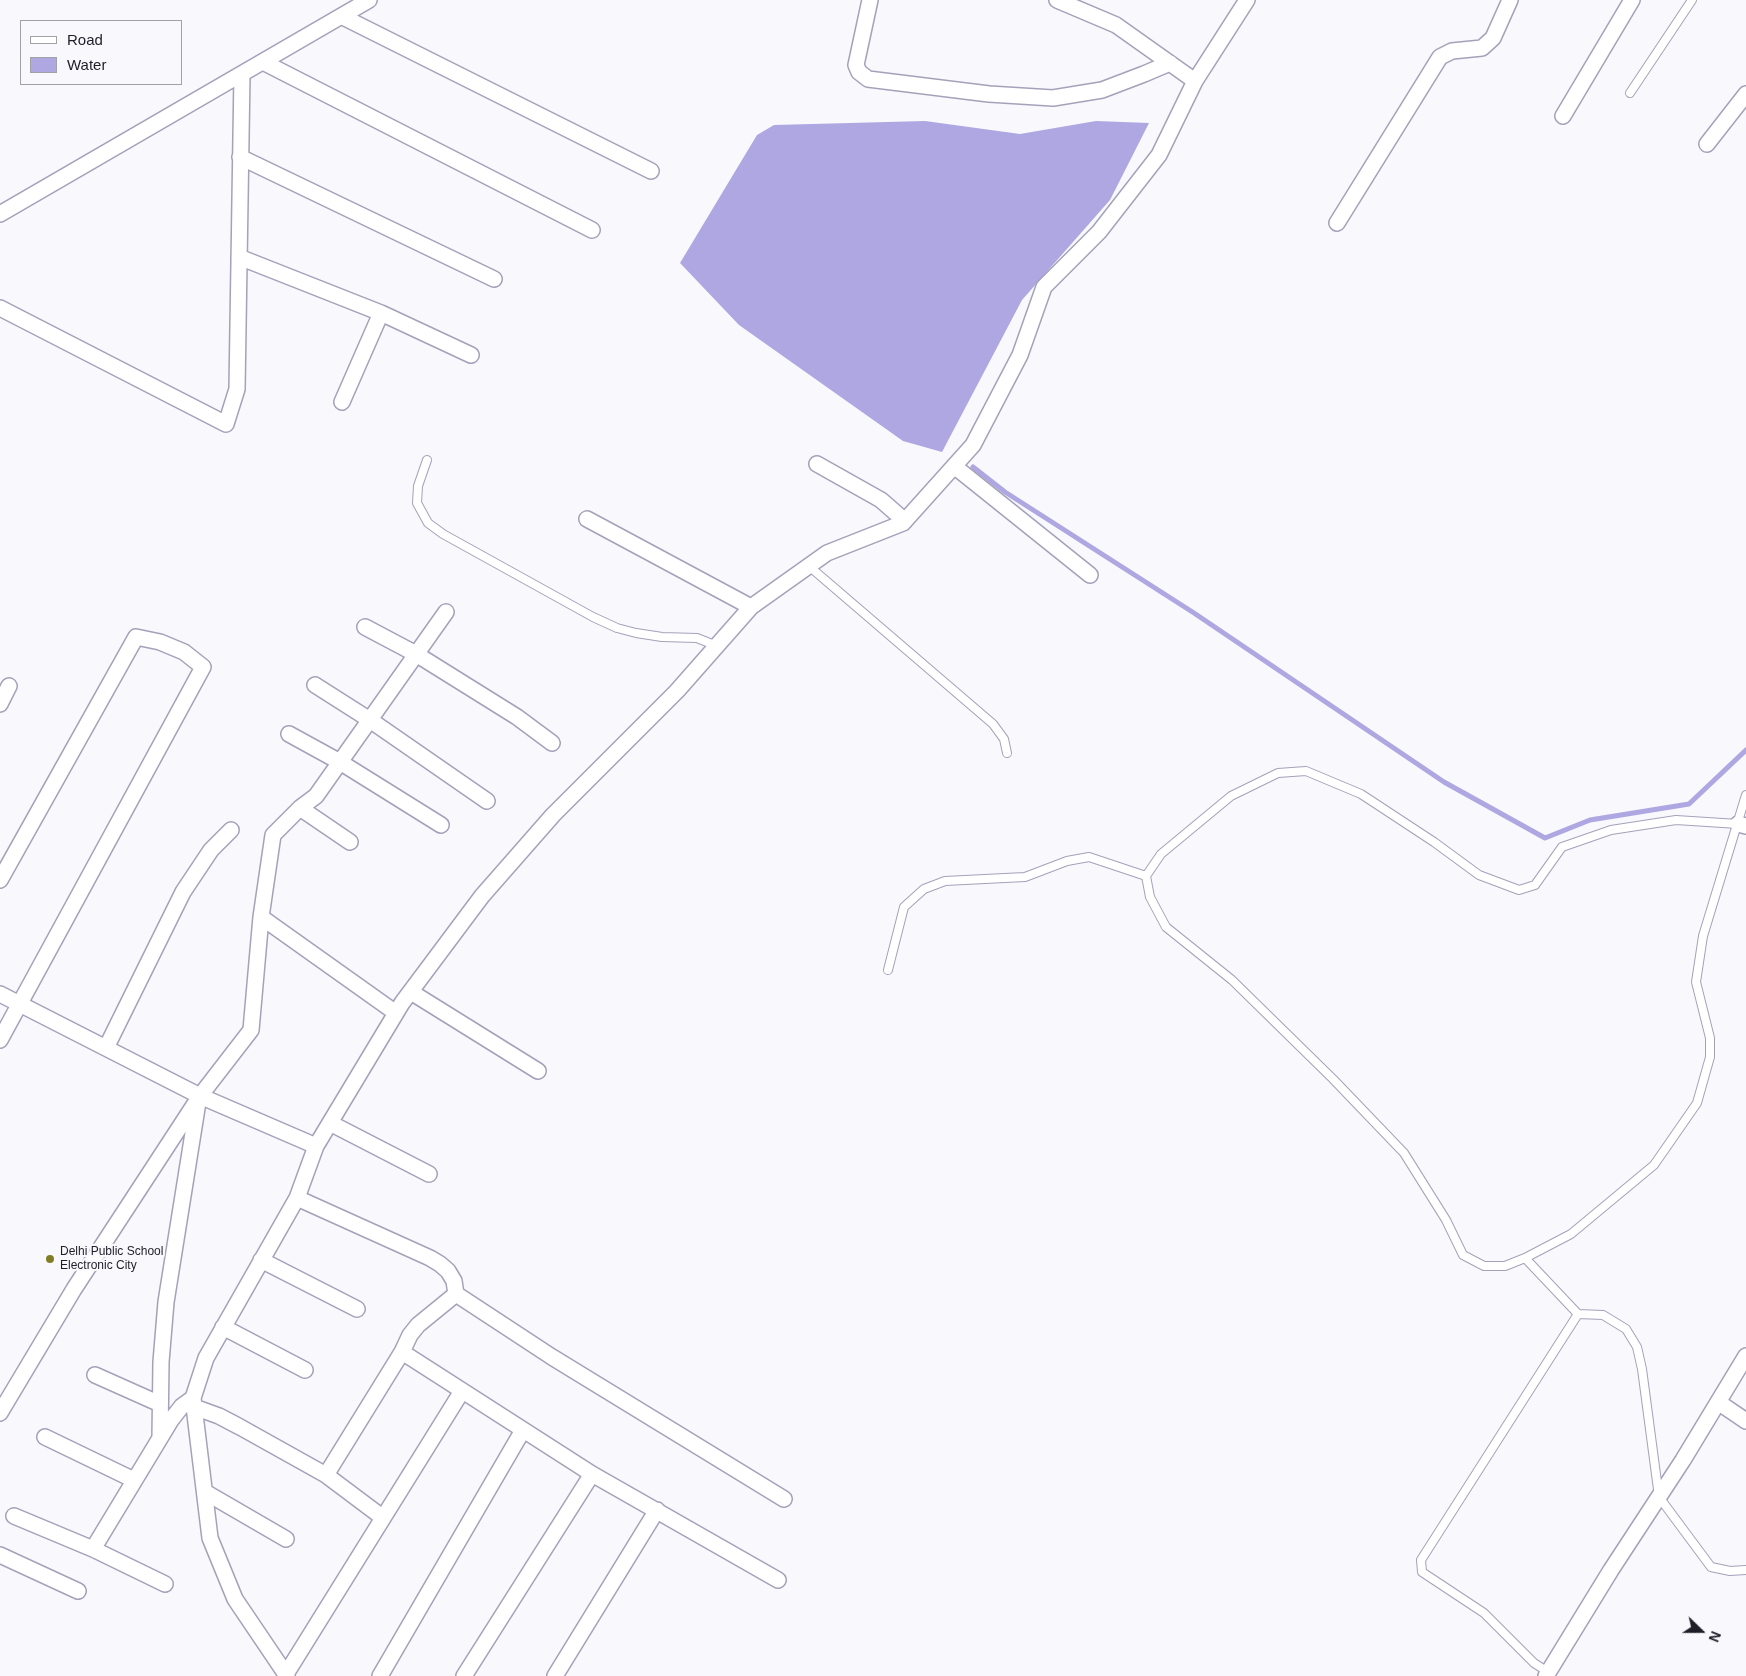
<!DOCTYPE html>
<style>
body{margin:0}
#map{position:relative;width:1746px;height:1676px;overflow:hidden;background:#f8f8fd;font-family:Arial,sans-serif}
canvas{display:block}
.legend{position:absolute;left:20px;top:20px;width:162px;height:65px;box-sizing:border-box;background:#f8f8fd;border:1px solid #a1a1a7;margin:0;padding:6px 9px;list-style:none;font-size:15px;color:#1f1e27}
.legend li{display:flex;align-items:center;gap:10px;height:25px}
.legend b{width:25px;border:1px solid #a1a1a7}
.north{position:absolute;left:1676px;top:1606px;width:50px;height:50px;-webkit-text-stroke:4px #f8f8fd;paint-order:stroke;rotate:112deg;font-size:14px;font-weight:700;line-height:20px;text-align:center;color:#1f1e27}
.north::after{content:'';display:block;margin:auto;width:18px;height:22px;background:#1f1e27;clip-path:polygon(50% 0,100% 100%,50% 72%,0 100%)}
</style>
<div id="map">
<canvas width="1746" height="1676"></canvas>
<ul class="legend">
<li><b style="height:6px;background:#fff"></b>Road</li>
<li><b style="height:14px;background:#aea7e1"></b>Water</li>
</ul>
<div class="north">N</div>
</div>
<script>
const g = document.querySelector('canvas').getContext('2d');
g.lineJoin = 'round';
function fill(path, color) {
  g.fillStyle = color;
  g.fill(path, 'evenodd');
}
function shape(rows) {
  const path = new Path2D();
  for (const r of rows) {
    path.moveTo(r[0], r[1]);
    for (let i = 2; i < r.length; i += 2) path.lineTo(r[i], r[i + 1]);
  }
  return path;
}
function stroke(path, color, width, dash) {
  g.strokeStyle = color;
  g.lineWidth = width;
  g.lineCap = dash ? 'butt' : 'round';
  g.setLineDash(dash || []);
  g.stroke(path);
}
function label(font, color, halo, rows, align = 'center') {
  g.font = font + ' Arial,sans-serif';
  g.lineWidth = 4.5;
  g.setLineDash([]);
  g.textBaseline = 'middle';
  g.strokeStyle = halo;
  g.fillStyle = color;
  for (const [text, x, y, turn = 0] of rows) {
    g.save();
    g.translate(x, y);
    g.rotate((+turn || 0) * Math.PI / 180);
    g.textAlign = isNaN(turn) ? turn : align;
    if (halo) g.strokeText(text, 0, 0);
    g.fillText(text, 0, 0);
    g.restore();
  }
}
const water = shape([
 [925,121,1020,134,1096,121,1149,123,1110,200,1022,300,942,452,903,441,739,325,680,263,757,135,774,125]
]);
const stream = shape([
 [973,467,1005,492,1194,613,1444,782,1545,838,1590,820,1689,804,1746,750]
]);
const lane = shape([
 [1630,93,1692,0],
 [427,460,418,486,417,503,428,523,443,534,593,617,617,628,636,633,662,637,697,638,717,646],
 [810,567,993,724,1004,739,1007,753],
 [888,970,904,907,924,889,945,881,1025,877,1067,861,1089,857,1146,876],
 [1525,1258,1571,1234,1654,1165,1697,1103,1710,1057,1710,1038,1696,982,1703,936,1746,795],
 [1578,1314,1525,1258,1505,1266,1484,1266,1463,1255,1446,1220,1404,1153,1333,1079,1232,980,1166,927,1150,897,1146,876,1161,854,1231,796,1278,773,1306,771,1361,794,1434,842,1479,875,1519,890,1535,885,1562,847,1611,830,1676,820,1738,824],
 [1548,1672,1534,1663,1484,1613,1422,1572,1421,1560,1578,1314,1603,1315,1626,1329,1637,1347,1642,1369,1659,1497,1711,1567,1730,1571,1746,1570]
]);
const street = shape([
 [870,0,856,65,859,72,868,79,989,94,1053,98,1102,90,1144,74,1170,63],
 [1057,0,1116,25,1195,81],
 [341,16,651,171],
 [263,62,592,230],
 [1563,116,1632,0],
 [1707,144,1746,94],
 [240,157,494,279],
 [0,214,369,0],
 [1337,223,1440,57,1452,51,1482,48,1493,38,1510,0],
 [239,257,381,313,471,355],
 [0,308,226,424,237,389,242,74],
 [342,402,381,313],
 [817,464,881,500,905,521],
 [954,466,1090,575],
 [587,519,751,607],
 [365,627,416,654,517,717,552,743],
 [315,685,370,720,487,801],
 [0,704,9,686],
 [289,734,340,762,441,825],
 [300,808,350,842],
 [1738,824,1746,826],
 [0,880,136,637,160,642,184,652,203,667,0,1040],
 [411,992,538,1071],
 [0,994,200,1096,316,1146],
 [396,1013,261,917,273,835,300,808,316,796,446,612],
 [106,1048,183,892,211,850,231,830],
 [330,1123,429,1174],
 [297,1198,430,1258,440,1264,448,1271,454,1281,456,1294,552,1357,784,1499],
 [261,1260,357,1309],
 [223,1327,305,1370],
 [402,1352,592,1474,778,1580],
 [95,1375,160,1404],
 [1718,1402,1746,1421],
 [194,1407,219,1416,240,1427,326,1475,382,1517],
 [0,1413,74,1289,200,1096,251,1030,261,917],
 [45,1437,134,1480],
 [160,1438,161,1362,166,1302,198,1102],
 [326,1475,402,1352,410,1335,418,1325,456,1294],
 [205,1492,286,1539],
 [14,1516,93,1549,165,1584],
 [93,1549,171,1420,182,1406,193,1398],
 [0,1555,78,1591],
 [286,1674,462,1391],
 [287,1676,235,1599,210,1538,193,1398,206,1358,297,1198,316,1146,402,1003,482,896,553,815,677,691,751,607,827,553,903,523,973,445,1020,355,1044,287,1099,232,1159,155,1195,81,1247,0],
 [380,1676,523,1430],
 [464,1676,592,1474],
 [555,1676,657,1510],
 [1546,1676,1611,1570,1683,1460,1746,1356]
]);
const markers = [
 [50,1259,5,"#817d25"]
];
const poiNames = [
 ["Delhi Public School",60,1252],
 ["Electronic City",60,1266]
];
fill(water, '#aea7e1');
stroke(stream, '#aea7e1', 5);
stroke(lane, '#a4a2b9', 10);
stroke(street, '#a4a2b9', 18);
stroke(lane, '#fff', 8);
stroke(street, '#fff', 15);
for (const [x, y, r, color] of markers) {
  const dot = new Path2D();
  dot.arc(x, y, r, 0, 2 * Math.PI);
  g.fillStyle = color;
  g.fill(dot);
  stroke(dot, '#f8f8fd', 2);
}
label('12px', '#1f1e27', '#f8f8fd', poiNames, 'left');
</script>
